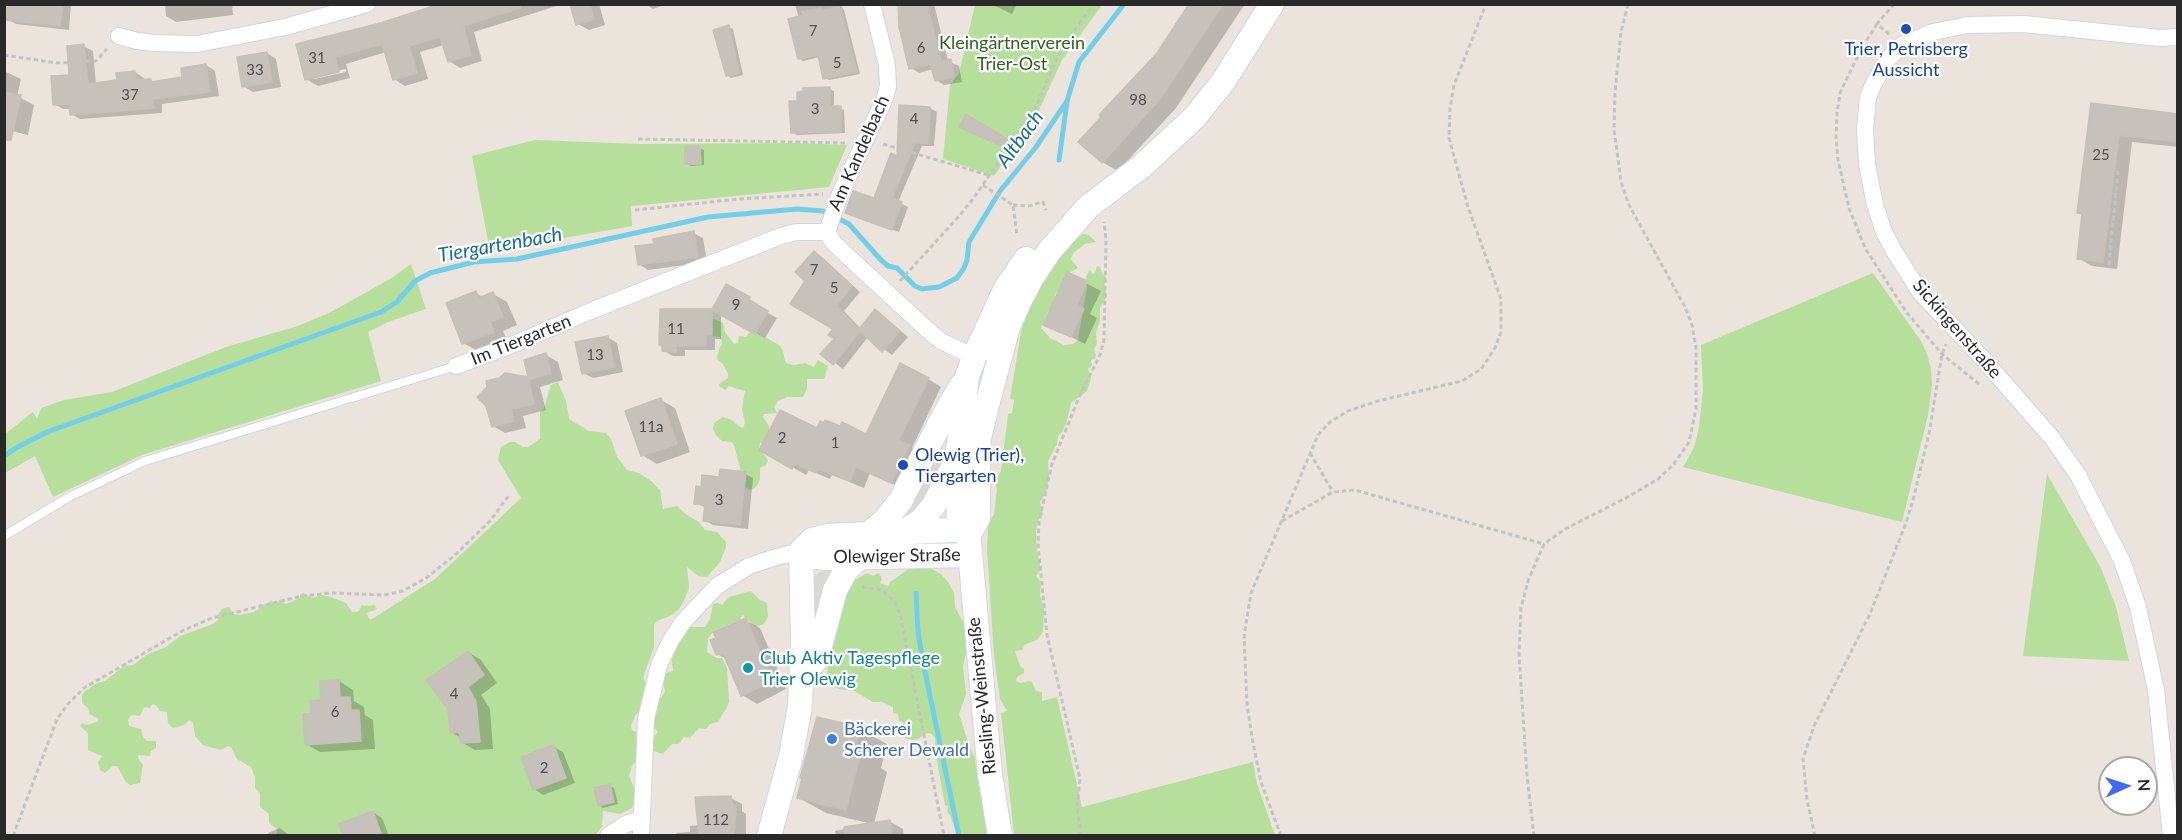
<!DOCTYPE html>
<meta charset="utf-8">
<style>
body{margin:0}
#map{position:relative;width:2182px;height:840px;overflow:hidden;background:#ebe4dc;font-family:Lato,sans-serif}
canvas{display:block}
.frame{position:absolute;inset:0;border:6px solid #292929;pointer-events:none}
.north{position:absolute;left:2098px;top:756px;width:60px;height:60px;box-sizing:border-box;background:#fff;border:2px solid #a9a9a9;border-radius:50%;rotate:87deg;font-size:16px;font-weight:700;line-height:24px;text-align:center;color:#292929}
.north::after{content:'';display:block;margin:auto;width:21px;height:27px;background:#436bf1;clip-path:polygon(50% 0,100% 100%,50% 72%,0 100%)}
</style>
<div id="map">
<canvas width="2182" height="840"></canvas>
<div class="frame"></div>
<div class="north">N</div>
</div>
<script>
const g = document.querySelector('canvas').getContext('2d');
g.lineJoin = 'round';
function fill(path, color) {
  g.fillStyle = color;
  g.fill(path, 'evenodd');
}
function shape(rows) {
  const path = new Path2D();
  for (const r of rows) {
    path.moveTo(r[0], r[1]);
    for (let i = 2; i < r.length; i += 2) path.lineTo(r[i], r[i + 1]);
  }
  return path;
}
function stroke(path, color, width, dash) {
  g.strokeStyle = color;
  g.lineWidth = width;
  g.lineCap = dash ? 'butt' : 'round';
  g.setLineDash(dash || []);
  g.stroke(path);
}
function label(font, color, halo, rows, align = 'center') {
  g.font = font + ' Lato,sans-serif';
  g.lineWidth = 4.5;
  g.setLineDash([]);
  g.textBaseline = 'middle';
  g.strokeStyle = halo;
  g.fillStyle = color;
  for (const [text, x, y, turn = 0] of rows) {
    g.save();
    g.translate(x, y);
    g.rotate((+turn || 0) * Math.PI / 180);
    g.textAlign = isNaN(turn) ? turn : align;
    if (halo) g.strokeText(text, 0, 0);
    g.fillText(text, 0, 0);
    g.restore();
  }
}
const green = shape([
 [975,5,1102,5,1062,60,1038,112,994,176,943,159,950,85,959,73],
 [535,140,639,144,793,143,847,145,829,187,631,206,632,226,490,251,472,156],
 [1083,234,1089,235,1096,242,1085,244,1073,253,1071,259,1078,268,1065,275,1063,283,1055,295,1054,305,1048,311,1041,328,1050,338,1064,345,1073,344,1078,340,1087,287,1086,277,1090,270,1093,274,1095,273,1097,266,1100,267,1103,275,1106,276,1104,282,1107,296,1100,308,1100,320,1096,333,1097,344,1094,350,1096,355,1095,359,1091,360,1092,365,1088,369,1091,378,1087,391,1071,403,1067,421,1062,432,1058,436,1057,444,1048,461,1049,477,1046,492,1040,502,1043,514,1039,519,1036,530,1037,552,1040,564,1039,572,1036,576,1041,582,1040,596,1044,607,1043,632,1037,640,1024,645,1023,650,1015,651,1020,666,1024,669,1024,673,1017,677,1016,681,1021,683,1029,681,1032,682,1036,691,1042,692,1042,701,1057,697,1082,807,1253,762,1257,784,1275,835,1014,835,1001,713,1007,711,1000,699,994,656,987,549,988,524,994,514,997,490,995,481,1001,471,1008,414,1012,413,1014,400,1010,399,1022,326,1039,287,1069,245],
 [411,264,426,309,388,322,368,332,381,381,142,455,53,497,35,456,5,473,5,434,33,412,37,419,41,408,64,400,112,392,226,347,298,326,331,312,390,279],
 [1873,273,1921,341,1927,354,1931,369,1932,385,1928,415,1902,522,1683,467,1694,448,1699,427,1703,391,1701,345],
 [714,319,723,323,725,332,734,344,738,343,739,336,746,337,749,333,754,331,779,345,783,351,785,361,788,364,794,365,805,363,814,367,818,360,828,366,824,379,807,379,807,389,803,397,787,397,778,401,774,407,777,413,764,414,763,417,769,426,771,441,760,443,759,448,768,460,766,465,760,468,760,480,756,487,750,490,745,487,734,445,732,442,722,441,715,434,713,429,714,423,723,417,732,420,740,427,743,428,745,423,742,409,745,391,729,386,725,390,719,386,720,383,728,378,728,374,723,364,717,359,718,352,722,343,720,337,710,336,707,332,709,320],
 [558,382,566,401,569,419,589,431,606,433,611,439,617,457,627,470,639,473,651,481,660,490,663,509,677,506,687,515,699,522,705,530,717,532,726,542,726,547,720,562,707,577,698,576,687,567,689,588,684,601,679,609,672,615,657,621,654,625,654,647,643,678,647,685,643,711,636,714,631,726,632,730,638,733,639,758,632,766,629,776,637,795,632,808,620,814,603,811,602,827,595,835,277,835,277,829,269,823,269,814,260,807,260,793,255,788,255,777,251,767,237,759,231,747,228,746,221,750,203,745,195,736,193,723,189,720,184,725,173,728,168,723,167,712,160,711,156,705,153,704,150,708,144,707,140,716,131,715,128,720,129,726,141,729,143,737,147,741,156,741,156,748,151,751,150,756,138,755,138,758,143,765,140,783,130,785,126,782,117,766,113,766,105,773,100,770,98,762,102,756,88,750,88,733,80,726,82,723,87,725,97,722,99,719,89,714,88,708,82,703,82,695,85,691,97,683,105,681,124,666,133,665,148,654,166,647,180,636,213,624,218,620,218,615,222,609,229,607,233,614,240,615,254,612,259,609,259,604,268,605,271,600,275,605,279,600,286,604,300,598,300,595,303,593,312,598,322,595,331,597,346,603,352,612,356,612,359,611,362,605,365,606,375,605,377,609,367,613,369,619,372,619,435,579,521,498,498,460,501,447,510,442,515,442,523,447,528,447,540,439,540,412,544,408,551,385],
 [2047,474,2101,568,2116,607,2129,661,2023,656],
 [926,566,941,574,948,582,954,593,955,607,963,622,966,625,967,650,963,666,966,694,959,714,970,748,975,757,976,768,982,774,989,816,986,835,957,835,950,815,947,812,948,806,945,805,935,750,935,738,932,734,927,733,916,740,906,739,903,733,903,722,899,721,898,714,893,713,893,707,882,702,873,702,854,691,839,689,833,686,827,673,829,648,847,590,855,580,867,573,873,576,879,573,882,579,880,583,888,586,890,582,910,568],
 [751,591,760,600,767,603,768,616,764,624,755,627,743,615,739,620,715,630,708,638,707,652,717,658,722,658,727,668,729,702,727,707,718,722,710,724,706,729,699,728,690,738,684,737,679,744,672,744,663,754,653,751,650,746,652,738,658,732,654,727,653,709,665,692,662,678,665,673,673,671,671,652,689,627,705,627,710,619,713,604,717,603,722,605,729,597]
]);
const plaza = shape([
 [943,437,941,464,937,480,924,506,901,520],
 [833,571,815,639,811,579,820,572]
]);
const shadow = shape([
 [8,4,71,4,69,30,16,24,7,19],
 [165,4,232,4,233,15,176,22,166,16],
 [446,4,563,4,474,32,482,61,460,68,449,61,444,45,420,52,428,79,405,86,394,79,386,52,346,64,350,78,318,86,306,79,298,45,377,26],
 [346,69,346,72,314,79,314,76],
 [571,4,599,4,605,25,589,30,578,24],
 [646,4,665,4,665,5,653,9],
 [795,4,840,4,844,10,860,74,829,80,825,78,820,57,803,61,799,58,799,18],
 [898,4,934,4,948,61,959,66,962,82,944,85,936,80,933,69,919,73,911,68],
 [991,4,1017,4,1012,14],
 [1191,4,1245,4,1176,108,1118,171,1102,162,1163,49],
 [728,27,733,29,743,75,731,78,727,75],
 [83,46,93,51,96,84,119,81,135,72,144,78,144,81,151,80,155,83,184,79,206,65,215,71,219,96,162,104,162,113,80,119,71,114,71,109,63,109,54,104,71,76],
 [267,53,276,59,281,87,253,92,243,86],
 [4,71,21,79,17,96,34,105,28,135,8,130,4,139],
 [829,89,834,91,834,108,844,110,845,133,797,135,792,132,799,103],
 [2093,105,2178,116,2178,147,2132,142,2117,269,2092,266,2078,258,2084,215,2079,212],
 [930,108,937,112,934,146,922,146,898,202,908,207,899,232,853,216,875,200],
 [966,116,1012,144,1009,149,965,129],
 [700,148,704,150,704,165,691,166,687,163],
 [693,233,703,238,707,262,648,270,639,264,656,245],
 [814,252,823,258,860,292,844,311,861,329,876,311,908,337,892,355,868,337,843,369,823,354,836,339,835,329,807,281],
 [1068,274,1101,291,1090,314,1097,318,1085,344,1045,324],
 [726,286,758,304,757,307,777,318,765,338,721,313,721,339,715,339,715,350,685,350,685,356,673,356,664,351,664,346,661,345,661,310,713,311],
 [476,293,484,298,493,294,507,302,517,325,503,331,507,340,478,351,463,343],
 [607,337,617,343,623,372,593,378,583,373],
 [546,355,558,362,563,380,540,387,546,410,523,416,526,428,505,433,493,426,487,406,530,379],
 [928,379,941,387,912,448,922,454,905,490,870,473,864,488,832,475,830,479,809,470,806,475,761,449,817,430,866,436],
 [661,400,675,408,690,452,657,464,642,455],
 [745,474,753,478,748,529,713,525,704,520,706,508,696,503,702,488,721,478],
 [745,620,760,628,786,689,757,704,742,695,728,660,717,654],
 [468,652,481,660,497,683,481,695,490,709,493,749,475,750,461,742,461,738,451,732],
 [339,681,353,690,354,701,364,707,365,715,373,720,375,749,320,752,306,744,312,715],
 [818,718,860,729,887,744,881,768,887,772,874,824,889,821,903,829,904,836,825,836,836,834,835,831,872,824,826,813,799,798],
 [554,747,563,752,575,783,543,795,534,789],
 [610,786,614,788,618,804,603,808,599,805],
 [731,798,742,804,742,811,746,814,746,836,677,836,676,833,690,832,690,826,699,825],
 [373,812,382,818,389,836,345,836],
 [280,828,290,836,269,836,268,833]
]);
const stream = shape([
 [1059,160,1067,102],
 [4,456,16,448,47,432,381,312,397,302,415,281,430,273,474,262,517,259,708,217,797,209,823,211,849,224,880,259,888,266,897,268,915,286,922,289,939,287,957,278,964,268,967,260,969,242,1000,191,1036,147,1067,101,1079,62,1124,4],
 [916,593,918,632,923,662,959,836]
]);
const building = shape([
 [7,4,63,4,60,26,5,20,7,4],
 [440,4,520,4,520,8,463,26,471,55,448,62,440,37,409,46,417,73,393,80,382,44,335,57,339,72,305,80,296,44,377,24,440,4],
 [570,4,590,4,594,19,576,25,570,4],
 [898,4,927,4,941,61,938,62,951,59,954,77,935,81,930,64,909,69,899,27,898,4],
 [1189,4,1223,4,1160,99,1102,163,1078,142,1101,117,1099,115,1157,53,1189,4],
 [840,6,857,72,823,79,818,55,798,59,788,19,803,15,802,12,820,8,821,11,840,6],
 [729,25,739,73,726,76,713,30,729,25],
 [84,44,88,84,117,80,116,73,135,71,136,80,151,79,151,82,182,77,181,68,206,64,210,92,153,99,154,108,70,115,69,104,53,105,51,76,69,75,67,46,84,44],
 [267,52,272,82,242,87,237,57,267,52],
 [830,87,830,106,841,106,841,132,791,133,789,101,797,101,797,92,803,91,803,88,830,87],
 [4,92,21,95,11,140,4,140,4,92],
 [2091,103,2178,114,2178,142,2119,135,2103,262,2077,259,2082,214,2077,213,2091,103],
 [899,105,930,107,929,133,928,143,915,143,892,198,902,202,892,230,845,213,853,191,874,198,891,153,897,156,899,105],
 [966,114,1008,140,1004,147,959,127,966,114],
 [700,146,701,164,685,164,685,147,700,146],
 [694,231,698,257,638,265,635,246,654,244,653,239,694,231],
 [814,251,852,286,836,306,859,329,875,309,900,331,882,352,860,331,833,365,820,354,834,339,828,335,833,329,790,304,805,281,795,272,814,251],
 [1067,272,1087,281,1076,306,1084,309,1071,337,1043,325,1067,272],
 [726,284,750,297,748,300,768,311,755,334,712,310,712,335,706,335,706,345,676,346,676,352,662,351,662,345,659,345,660,309,712,309,726,284],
 [476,291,479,298,493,292,503,317,490,322,494,332,462,344,446,303,476,291],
 [608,336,614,367,582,374,575,342,608,336],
 [546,353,551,373,529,380,534,404,511,409,514,421,492,427,486,406,477,397,487,387,486,381,499,378,505,373,528,377,524,360,546,353],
 [900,363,929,378,899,440,910,445,891,483,856,467,850,481,818,469,816,473,795,463,792,469,759,450,780,410,817,428,820,421,824,423,825,420,840,426,842,422,866,434,900,363],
 [661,398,677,444,641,456,625,411,661,398],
 [720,469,746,472,740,525,703,521,705,505,694,504,696,486,701,487,702,475,719,477,720,469],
 [746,618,772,681,741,696,723,653,716,655,710,640,716,638,713,632,746,618],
 [468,651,484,675,468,687,476,701,480,742,460,743,459,732,450,733,448,709,426,680,468,651],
 [339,680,340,697,350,697,351,710,359,710,361,741,305,745,303,714,311,714,310,701,321,700,320,681,339,680],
 [817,717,860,727,854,753,860,755,846,810,797,798,802,778,800,778,817,717],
 [554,745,566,778,533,790,521,757,554,745],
 [610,784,614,802,598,806,594,788,610,784],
 [731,796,732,803,736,807,734,836,699,836,695,797,731,796],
 [373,811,382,836,343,836,339,824,373,811],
 [890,820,892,836,845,836,844,827,890,820]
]);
const path = shape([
 [1877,24,1860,51,1840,93,1837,113,1836,137,1838,160,1849,208,1865,248,1907,313,1942,354,1980,385],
 [1889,34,1877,24,1894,4],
 [4,55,56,63,96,61,107,49],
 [638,139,845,143],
 [883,144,988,175],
 [983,185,1013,205,1017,236],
 [1013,205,1028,206,1043,202,1046,210],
 [635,210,739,199,823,194],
 [2109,265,2118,170,2115,169],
 [900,281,960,215,973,199,1035,109,1056,60,1068,39,1094,4],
 [1310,453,1333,492],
 [1282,521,1333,492,1355,490,1544,544],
 [862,587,882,590,894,601,900,614,944,836],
 [13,836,57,719,68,704,84,688,182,631,212,618,302,596,330,593,384,595,403,591,426,578,455,555,490,521,510,494],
 [1081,836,1077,806,1080,779,1047,635,1038,544,1039,522,1052,464,1079,397,1100,355,1104,340,1106,240,1104,222],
 [1281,836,1261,782,1253,743,1247,705,1244,636,1251,593,1318,435,1330,422,1348,411,1378,401,1462,381,1481,369,1495,348,1501,332,1501,299,1468,207,1449,138,1450,108,1454,85,1486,4],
 [1534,836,1527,776,1519,655,1521,608,1528,581,1544,544,1565,529,1626,498,1658,479,1673,465,1689,442,1696,409,1696,348,1692,325,1685,307,1629,205,1621,182,1614,129,1615,92,1621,32,1628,4],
 [1815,836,1807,800,1803,759,1814,726,1870,614,1906,523,1913,500,1929,434,1942,354,1946,344]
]);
const lane = shape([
 [4,536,69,497,145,461,456,366]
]);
const street = shape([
 [119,36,137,41,154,43,197,44,285,27,367,4],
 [827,232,840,194,885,98,888,86,887,65,872,4],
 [827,232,832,241,842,251,931,333,941,341,966,353,975,355,985,352],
 [456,366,507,347,593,310,781,236,796,232,827,232],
 [608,836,626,824,642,819],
 [641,836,646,719,659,665,671,640,683,622,717,586,749,566,776,557,801,551],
 [2171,836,2156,690,2138,607,2122,561,2078,475,2052,438,1984,360,1920,292,1894,251,1884,232,1875,205,1867,164,1865,129,1868,97,1874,83,1888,59,1902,45,1933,32,1967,25,2024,24,2160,38,2178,37]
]);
const secondary = shape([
 [903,532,921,521,934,505,956,461],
 [869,534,886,519,901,500,940,423,961,386],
 [801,551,812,540,828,536,972,529,978,518,978,458,979,438,987,405,1008,327,1019,302,1032,277,1050,250,1088,207,1142,166,1194,118,1223,82,1272,4],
 [801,551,815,557,830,558,969,555],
 [804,674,815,661,819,650,835,590,846,570,858,559],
 [769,836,791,756,800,706,803,640,801,551],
 [1000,836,990,775,968,530,959,523,957,459,967,377,975,355,1005,290,1026,259]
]);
const markers = [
 [1906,29,6,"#1a4fb4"],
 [903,465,6,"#1a4fb4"],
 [748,668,6,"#0f9aa8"],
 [832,739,6,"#3f7fe0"]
];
const numberNames = [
 ["7",813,31],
 ["6",921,48],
 ["31",317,58],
 ["5",837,63],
 ["33",255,70],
 ["37",130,95],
 ["98",1138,100],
 ["3",815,109],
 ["4",914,119],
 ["25",2101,155],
 ["7",814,270],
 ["5",834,288],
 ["9",736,305],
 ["11",676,329],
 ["13",595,355],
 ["11a",651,427],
 ["2",782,438],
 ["1",835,443],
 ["3",719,500],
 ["4",454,694],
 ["6",335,712],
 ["2",544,768],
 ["112",716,820]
];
const parkNames = [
 ["Kleingärtnerverein",1012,43],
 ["Trier-Ost",1012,64]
];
const transitNames = [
 ["Trier, Petrisberg",1906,49],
 ["Aussicht",1906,70],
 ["Olewig (Trier),",915,455,"left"],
 ["Tiergarten",915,476,"left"]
];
const streetNames = [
 ["Am Kandelbach",859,153,-66],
 ["Sickingenstraße",1957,329,49],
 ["Im Tiergarten",521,340,-22],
 ["Olewiger Straße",897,556,-1],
 ["Riesling-Weinstraße",982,696,-96]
];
const cultureNames = [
 ["Club Aktiv Tagespflege",760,658],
 ["Trier Olewig",760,679]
];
const shopNames = [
 ["Bäckerei",844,729],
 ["Scherer Dewald",844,750]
];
const waterNames = [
 ["Altbach",1020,139,-54],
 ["Tiergartenbach",500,245,-10]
];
fill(green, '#b5df9b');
fill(plaza, '#dbd7d2');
fill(shadow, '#0003');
stroke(stream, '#73cee8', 5);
fill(building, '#c6c1bb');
stroke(building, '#c6c0b6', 1.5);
stroke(lane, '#d1d5e2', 10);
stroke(street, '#d1d5e2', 18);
stroke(secondary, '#d1d5e2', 26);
stroke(path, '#c3c3c3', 3, [4.5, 3]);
stroke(lane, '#fff', 8);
stroke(street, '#fff', 16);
stroke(secondary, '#fff', 24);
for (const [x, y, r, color] of markers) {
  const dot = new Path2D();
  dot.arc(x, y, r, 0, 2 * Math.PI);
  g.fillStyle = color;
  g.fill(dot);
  stroke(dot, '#fff', 2);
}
label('15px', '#504f4e', null, numberNames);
label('18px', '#2f631d', '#fff', parkNames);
label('18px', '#164399', '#fff', transitNames);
label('18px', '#292929', '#fff', streetNames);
label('18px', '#0d838f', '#fff', cultureNames, 'left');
label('18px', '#366cbe', '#fff', shopNames, 'left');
label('italic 20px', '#146d93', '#fff', waterNames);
</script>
